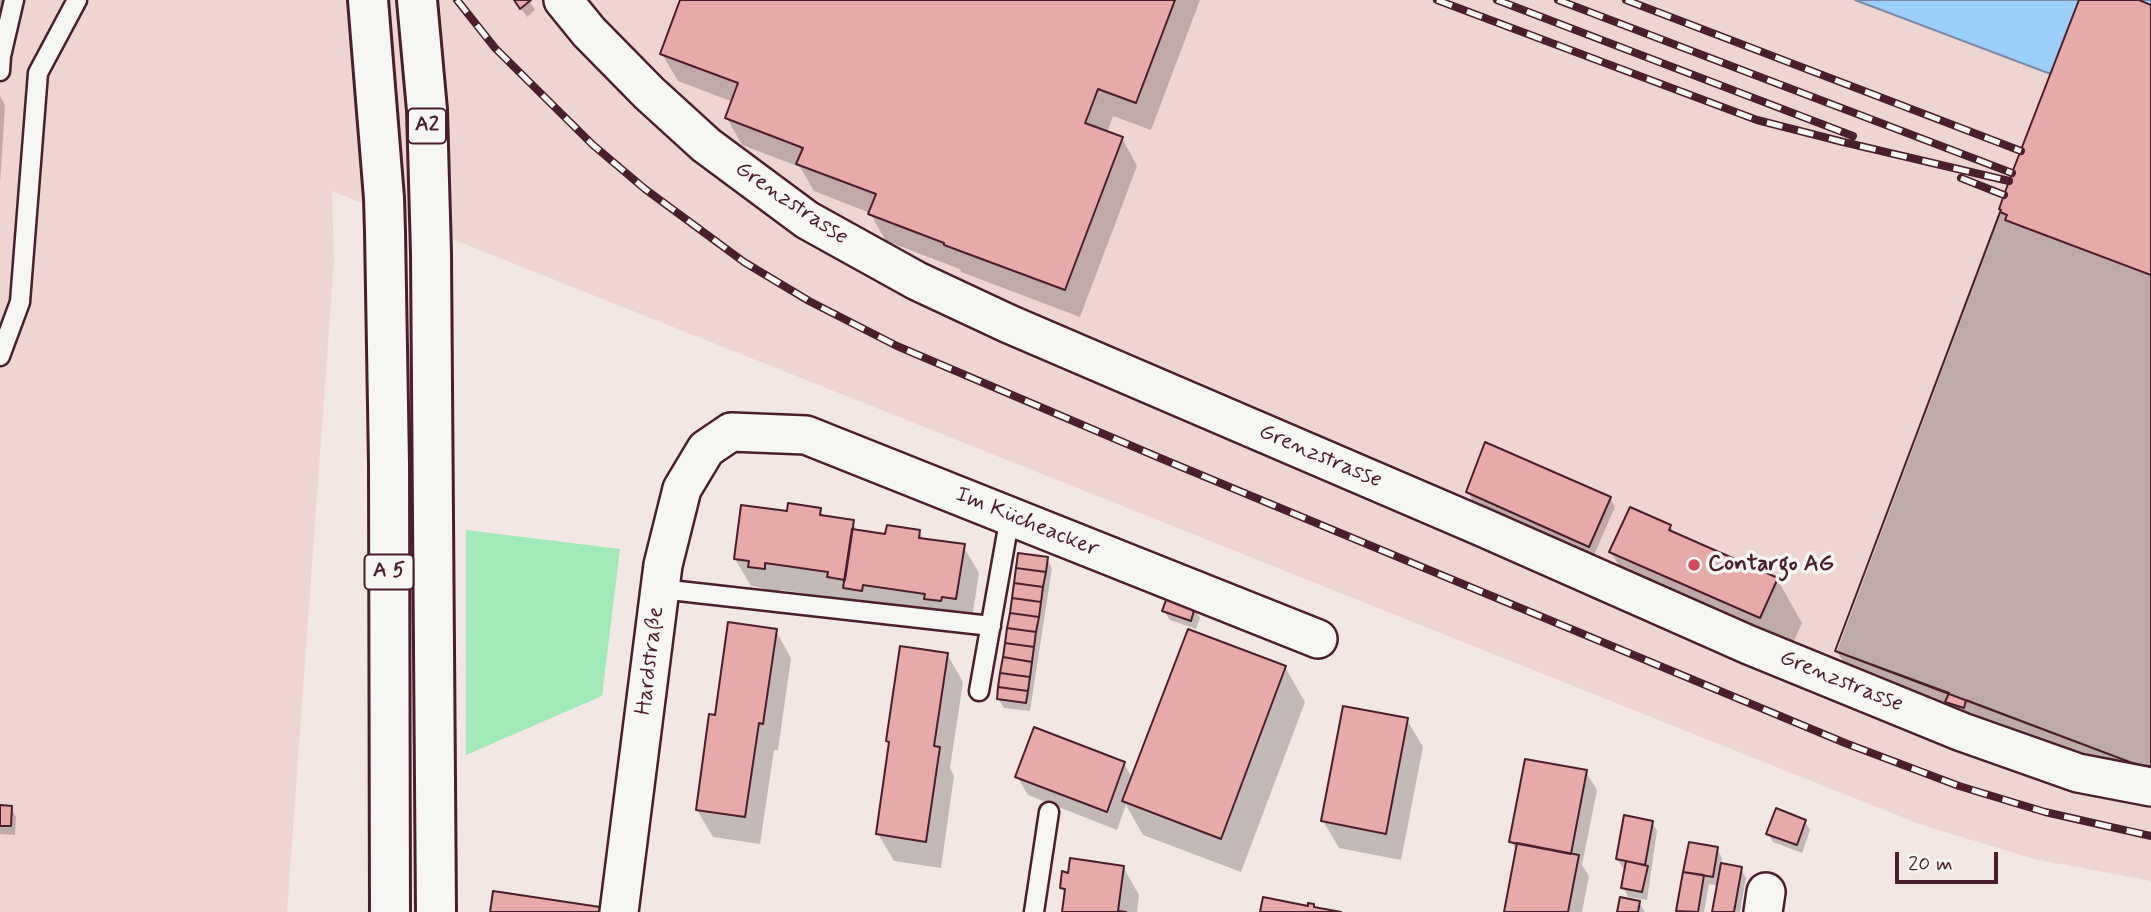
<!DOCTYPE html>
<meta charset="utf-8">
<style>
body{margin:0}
#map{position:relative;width:2151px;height:912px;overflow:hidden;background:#f3e7e3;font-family:Mynerve,sans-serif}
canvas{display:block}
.scale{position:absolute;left:1895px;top:852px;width:103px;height:32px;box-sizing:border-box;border:4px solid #4a1f2b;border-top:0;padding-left:9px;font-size:21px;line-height:24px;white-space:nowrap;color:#4a1f2b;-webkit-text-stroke:5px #f6f6f2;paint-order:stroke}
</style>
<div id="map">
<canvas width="2151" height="912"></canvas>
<div class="scale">20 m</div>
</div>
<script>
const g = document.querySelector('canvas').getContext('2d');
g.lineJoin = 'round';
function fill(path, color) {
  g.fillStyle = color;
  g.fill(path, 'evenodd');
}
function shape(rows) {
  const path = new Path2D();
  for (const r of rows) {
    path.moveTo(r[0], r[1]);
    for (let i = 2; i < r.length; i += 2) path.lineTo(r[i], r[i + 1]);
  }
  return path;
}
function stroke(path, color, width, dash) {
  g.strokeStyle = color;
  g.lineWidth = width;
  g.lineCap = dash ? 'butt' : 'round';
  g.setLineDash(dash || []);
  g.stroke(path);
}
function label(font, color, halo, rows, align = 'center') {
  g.font = font + ' Mynerve,sans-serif';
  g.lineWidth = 7;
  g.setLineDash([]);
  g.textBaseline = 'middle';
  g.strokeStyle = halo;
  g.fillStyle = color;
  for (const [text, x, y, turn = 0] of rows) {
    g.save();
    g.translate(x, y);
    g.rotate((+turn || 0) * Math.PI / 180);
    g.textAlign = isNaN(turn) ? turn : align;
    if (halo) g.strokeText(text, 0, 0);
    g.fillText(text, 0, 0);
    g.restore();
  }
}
const built = shape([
 [0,0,2151,0,2151,881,2034,859,1922,825,332,191,334,261,287,912,0,912]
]);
const green = shape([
 [466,530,620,549,602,696,466,755]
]);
const water = shape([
 [1855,0,2151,0,2151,110,2040,70,1855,0]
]);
const shadow = shape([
 [0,0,19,0,0,34],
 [515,0,529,0,535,10,527,17],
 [682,0,1200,0,1151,130,1113,116,1107,133,1122,138,1137,166,1080,317,961,272,960,269,886,241,870,213,814,191,800,167,742,145,727,118,733,102,678,81,662,54],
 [2081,0,2134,0,2151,6,2151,790,1852,678,1837,651],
 [0,96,5,105,0,184],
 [1468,492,1610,498,1615,507,1594,555,1473,501],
 [820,510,824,518,852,522,858,532,887,536,919,532,924,540,963,546,979,573,971,625,844,604,841,598,780,590,780,596,766,594,762,588,751,586,735,559,788,513],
 [1670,526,1675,534,1777,579,1802,623,1785,661,1637,596,1611,552],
 [1047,559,1052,568,1030,711,1004,708,998,698],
 [1194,609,1200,618,1196,629,1170,620,1164,611],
 [776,631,791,658,778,750,774,750,760,844,713,837,697,810,716,717],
 [947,654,963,682,950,768,954,776,941,868,894,861,878,834,891,747,888,741],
 [1285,667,1305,702,1241,872,1143,835,1126,805,1117,830,1028,795,1017,776,1124,763,1132,778],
 [1407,720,1423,747,1401,860,1339,848,1323,821],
 [1586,772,1597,790,1582,865,1589,876,1582,912,1505,912,1517,852,1511,841],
 [0,807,11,808,16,817,15,835,0,834],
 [1805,821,1810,830,1802,853,1773,842,1768,833],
 [1652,822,1657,831,1647,900,1628,897,1623,887,1626,869,1623,868,1617,859],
 [1717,849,1722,858,1721,865,1741,869,1746,878,1740,912,1714,912,1719,886,1709,884,1704,912,1679,912],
 [1123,867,1139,895,1137,912,1064,912,1066,895,1062,888],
 [1639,902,1645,912,1619,912]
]);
const building = shape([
 [514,0,531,0,520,9,514,0],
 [680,0,1175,0,1136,103,1098,89,1089,113,1085,123,1123,137,1065,290,944,245,944,243,868,214,876,194,796,164,803,148,725,118,738,83,660,54,680,0],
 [2079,0,2139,0,2151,5,2151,770,1835,651,2001,210,1999,209,2012,173,2079,0],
 [2000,212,2007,215,2005,220,2151,275,2151,770,1966,700,1964,708,1945,702,1949,693,1835,651,2000,212],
 [1485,442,1611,497,1589,547,1466,492,1485,442],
 [788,503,821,508,820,515,854,520,845,580,827,577,828,572,765,563,765,569,748,567,749,561,734,559,741,505,787,511,788,503],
 [1630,507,1671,525,1669,530,1778,578,1760,618,1609,552,1630,507],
 [887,525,920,530,919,538,965,544,956,599,942,597,941,601,924,599,925,594,863,585,862,591,843,588,852,529,885,534,887,525],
 [1018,553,1048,557,1046,572,1016,568,1018,553],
 [1016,568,1046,572,1043,587,1014,583,1016,568],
 [1014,583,1043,587,1041,602,1012,598,1014,583],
 [1167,597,1195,607,1191,621,1162,611,1167,597],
 [1012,598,1041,602,1039,617,1010,613,1012,598],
 [1010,613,1039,617,1036,632,1007,628,1010,613],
 [728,622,777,629,763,724,759,723,745,817,696,810,709,714,715,715,728,622],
 [1007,628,1036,632,1034,647,1005,643,1007,628],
 [1188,629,1286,666,1221,839,1122,801,1188,629],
 [1005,643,1034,647,1032,662,1003,657,1005,643],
 [900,646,948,653,934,746,940,747,926,842,876,834,889,742,886,741,900,646],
 [1003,657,1032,662,1030,677,1000,673,1003,657],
 [1000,673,1030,677,1028,691,998,687,1000,673],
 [998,687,1028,691,1026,703,997,699,998,687],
 [1343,706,1408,718,1386,834,1321,821,1343,706],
 [1034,727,1125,762,1107,812,1015,777,1034,727],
 [1525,759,1587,770,1571,854,1509,842,1525,759],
 [0,805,12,806,11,826,0,826,0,805],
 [1776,808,1806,820,1797,845,1766,834,1776,808],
 [1624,815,1653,821,1645,865,1616,859,1624,815],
 [1689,842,1718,847,1713,877,1683,872,1689,842],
 [1517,843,1579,855,1568,912,1504,912,1517,843],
 [1070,858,1124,866,1118,911,1126,912,1062,912,1065,889,1060,888,1062,871,1068,873,1070,858],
 [1626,861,1648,866,1642,892,1621,888,1626,861],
 [1721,863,1742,867,1734,912,1712,912,1721,863],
 [1683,872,1704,875,1698,912,1676,911,1683,872],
 [493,891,600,907,599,912,490,912,493,891],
 [1263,897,1308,906,1308,903,1314,904,1314,907,1341,912,1260,912,1263,897],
 [1620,897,1640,901,1638,912,1617,912,1620,897]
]);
const service = shape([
 [0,71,1,56,14,0],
 [0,356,20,302,38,73,77,0],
 [661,589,991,626],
 [979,691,1010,516],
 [1034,912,1049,812]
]);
const minor = shape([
 [563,0,589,32,649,93,706,145,807,220,917,281,1009,324,1482,527,1749,645,1962,732,2078,773,2151,787],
 [619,912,663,565,682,489,706,449,731,432,806,435,1318,639],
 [1763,912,1766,892]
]);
const motorway = shape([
 [368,0,384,198,385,232,389,463,390,912],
 [417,0,427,110,431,253,436,912]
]);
const rail = shape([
 [457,0,495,48,593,145,645,189,744,262,809,301,897,346,1160,458,1845,743,1959,786,2045,812,2151,836],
 [1437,0,1757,120,1843,142,2009,181],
 [1497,0,1853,136],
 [1558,0,2012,173],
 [1626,0,2021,151],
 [1961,178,2004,195]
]);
const markers = [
 [1694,565,7,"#d1495b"]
];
const shields = [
 [427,126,38],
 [389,572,49]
];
const shieldNames = [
 ["A2",427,126],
 ["A 5",389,572]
];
const streetNames = [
 ["Grenzstrasse",791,204,34],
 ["Grenzstrasse",1320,457,23],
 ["Im Kücheacker",1027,523,22],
 ["Hardstraße",651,661,-83],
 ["Grenzstrasse",1841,682,22]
];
const poiNames = [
 ["Contargo AG",1708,565]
];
fill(built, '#efd5d2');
fill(green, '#a1eab8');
fill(water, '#9bcef9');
stroke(water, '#7b88a7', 2);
fill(shadow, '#0003');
fill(building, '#e6aaa9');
stroke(building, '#4a1f2b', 2);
stroke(service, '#4a1f2b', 23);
stroke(minor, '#4a1f2b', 42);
stroke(motorway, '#4a1f2b', 44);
stroke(service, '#f6f6f2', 18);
stroke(minor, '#f6f6f2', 37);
stroke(motorway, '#f6f6f2', 38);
stroke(rail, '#4a1f2b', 8);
stroke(rail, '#f6f6f2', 5, [16]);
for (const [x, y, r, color] of markers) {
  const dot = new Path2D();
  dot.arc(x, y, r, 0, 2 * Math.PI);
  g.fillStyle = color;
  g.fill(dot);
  stroke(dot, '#f6f6f2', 2.5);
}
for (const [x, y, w] of shields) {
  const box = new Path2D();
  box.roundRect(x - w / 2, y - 17.5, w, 35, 5);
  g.fillStyle = '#f6f6f2';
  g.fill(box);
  stroke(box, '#4a1f2b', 2);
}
label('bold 21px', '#4a1f2b', null, shieldNames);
label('23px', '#4a1f2b', '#f6f6f2', streetNames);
label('bold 23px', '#4a1f2b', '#f6f6f2', poiNames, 'left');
</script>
